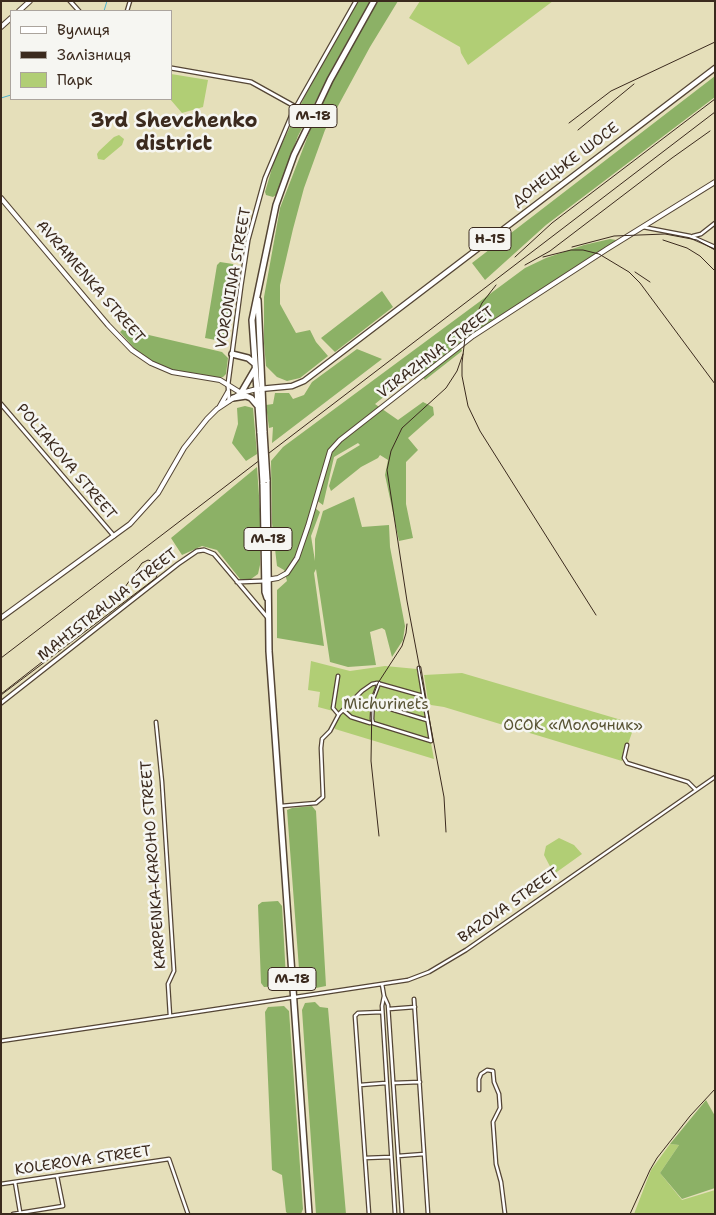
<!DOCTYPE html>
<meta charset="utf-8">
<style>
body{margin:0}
#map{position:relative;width:716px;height:1215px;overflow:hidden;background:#e5dfba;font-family:"Shantell Sans",sans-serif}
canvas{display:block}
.frame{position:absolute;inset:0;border:2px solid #3b2a1e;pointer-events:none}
.legend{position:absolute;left:10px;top:10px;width:162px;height:90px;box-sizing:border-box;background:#f6f6f2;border:1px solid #aba49d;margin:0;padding:6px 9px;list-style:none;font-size:15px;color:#3b2a1e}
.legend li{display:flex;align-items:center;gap:10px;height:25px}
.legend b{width:25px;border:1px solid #aba49d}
</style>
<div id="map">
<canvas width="716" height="1215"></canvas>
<div class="frame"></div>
<ul class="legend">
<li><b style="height:6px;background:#fff"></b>Вулиця</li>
<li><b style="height:6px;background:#3b2a1e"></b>Залізниця</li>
<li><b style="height:14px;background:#b1ce75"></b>Парк</li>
</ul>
</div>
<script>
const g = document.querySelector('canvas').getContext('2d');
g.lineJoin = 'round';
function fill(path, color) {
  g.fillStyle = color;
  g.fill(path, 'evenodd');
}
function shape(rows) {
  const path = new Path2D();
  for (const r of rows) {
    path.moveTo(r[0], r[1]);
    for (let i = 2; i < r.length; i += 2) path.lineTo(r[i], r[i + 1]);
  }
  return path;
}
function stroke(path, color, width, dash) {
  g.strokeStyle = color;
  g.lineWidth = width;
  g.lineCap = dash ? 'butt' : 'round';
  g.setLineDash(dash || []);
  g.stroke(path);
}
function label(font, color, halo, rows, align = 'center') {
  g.font = font + ' "Shantell Sans",sans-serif';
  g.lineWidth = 5;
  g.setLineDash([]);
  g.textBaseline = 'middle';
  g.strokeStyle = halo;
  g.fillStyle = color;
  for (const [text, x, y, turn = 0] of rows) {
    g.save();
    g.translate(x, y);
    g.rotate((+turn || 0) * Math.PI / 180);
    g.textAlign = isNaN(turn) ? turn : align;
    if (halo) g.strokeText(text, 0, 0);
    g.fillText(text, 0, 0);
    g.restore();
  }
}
const green = shape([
 [420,1,553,1,468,65,461,53,460,47,409,18],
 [171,74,208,80,203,107,182,113,170,99],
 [119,135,124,139,122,145,104,160,98,159,97,154,99,151,114,137],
 [311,661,350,671,385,666,417,669,434,759,335,729,334,726,340,717,333,711,318,707,320,692,308,690],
 [462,673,635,724,622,761,444,707,431,705,428,701,424,675],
 [559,838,574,845,582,854,554,874,544,855,546,846],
 [670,1144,679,1145,660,1173,682,1200,715,1190,715,1214,634,1214,651,1170]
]);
const forest = shape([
 [358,1,370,1,333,67,298,136,276,195,273,197,266,195,265,192,275,158,305,96],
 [378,1,398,1,370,47,325,130,304,188,293,229,280,285,280,304,296,333,310,330,316,342,328,356,300,378,287,381,277,377,266,366,264,343,264,297,280,208,311,128,329,88],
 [715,76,715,97,546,225,485,280,472,263],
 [610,239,616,240,607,249,460,346,462,351,425,380,417,370,375,404,398,420,423,402,433,407,434,415,408,438,418,450,406,462,406,504,413,538,399,541,385,475,388,460,380,455,378,458,361,467,331,491,329,486,337,459,360,445,358,443,334,457,323,505,316,500,314,507,320,512,311,536,315,561,315,539,323,511,354,497,362,527,389,525,390,547,405,626,403,640,392,657,385,630,382,628,370,632,376,665,348,667,330,662,316,569,314,573,324,646,277,638,277,590,287,581,284,570,277,566,272,523,271,461,283,447,525,268,546,258,584,245],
 [220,262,233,264,235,269,226,342,205,338,217,265],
 [382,291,393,307,335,352,321,338],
 [123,329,222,352,228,358,226,374,223,377,218,378,171,370,149,360,135,349,120,332],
 [357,349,382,359,272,443,273,427,269,428,266,405,273,404,275,393,289,393,293,399,304,395,312,382],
 [245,406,253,408,257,454,246,461,232,443,238,424,237,408],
 [257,467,260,510,260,565,258,574,251,579,240,579,217,550,202,546,182,555,171,538],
 [312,806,316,811,326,986,306,990,300,982,287,810,292,808],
 [278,901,282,906,286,978,280,986,264,987,261,983,258,905,262,902],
 [315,1002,320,1007,328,1008,346,1214,316,1214,302,1010,305,1003],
 [284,1006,289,1011,303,1209,301,1214,288,1214,286,1212,282,1175,272,1170,265,1012,268,1007],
 [706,1100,715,1116,715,1188,682,1199,660,1173,679,1145,670,1144]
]);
const stream = shape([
 [104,11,107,1],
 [1,98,11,95]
]);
const minor = shape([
 [127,11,130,1],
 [643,227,690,236,715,247],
 [693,236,701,234,715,223],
 [338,676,333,708,338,714],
 [379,683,373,699,372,719,373,723,431,741,419,668],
 [374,704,427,720],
 [343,710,351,717,370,723],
 [627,745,624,758,627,763,688,782,696,790],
 [281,806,316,803,323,797,321,748,322,739,330,731,339,714,362,691,372,684,377,683,423,696],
 [382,984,384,996,388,1005,402,1214],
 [384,996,382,1006,395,1214],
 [414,999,428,1214],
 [389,1009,415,1007],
 [170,1016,408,980,429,972,466,950,715,777],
 [1,1041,170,1016,168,984,174,971,162,782,156,722],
 [394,1083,420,1082],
 [360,1085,386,1083],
 [479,1090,479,1079,481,1074,487,1070,493,1071,494,1082,499,1094,500,1108,493,1122,496,1164,501,1182,505,1214],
 [398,1156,424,1154],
 [365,1158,391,1157],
 [15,1182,20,1212],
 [1,1184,169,1159,188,1214],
 [13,1214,63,1206,57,1176],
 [369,1214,355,1016,358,1013,382,1012]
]);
const tertiary = shape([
 [70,1,79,11],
 [171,68,251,82,296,107],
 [229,401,228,384,241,286,248,240,265,178,292,114,356,1],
 [1,404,114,536],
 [237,582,264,581],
 [1,703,178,564,197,551,204,550,214,554,268,618]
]);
const secondary = shape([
 [19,11,30,1],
 [1,27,11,18],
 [1,198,108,325,132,350,151,363,172,372,220,380,241,393],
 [220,406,228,392],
 [266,580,278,578,287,573,297,558,308,526,330,451,340,440,473,336,607,249,715,182],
 [1,618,130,524,158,493,184,448,207,419,217,409,241,393,257,389]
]);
const primary = shape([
 [260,389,292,386,304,381,715,68]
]);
const trunk = shape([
 [258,300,264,432],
 [232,354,248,358,254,363],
 [241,393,255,369],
 [233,398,246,396,251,398,257,405],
 [260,433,252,320,276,205,294,155,312,118,330,80,374,1],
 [267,480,269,651,309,1214],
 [263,483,265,592,267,598]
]);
const tram = shape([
 [1,694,101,616,113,604,142,563,148,560,154,562,156,565,158,571,156,578,1,695]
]);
const rail = shape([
 [569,123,611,91,715,42],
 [578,130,634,84],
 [663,240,687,248,700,256,714,270],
 [572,247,614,236,665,234,697,240,715,250],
 [515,257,552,223,715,99],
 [543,257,571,250,583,250,599,254,629,272,640,283,715,384],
 [525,265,550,251,672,158,710,131],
 [635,272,650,282],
 [496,285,482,303,465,338,462,363,462,376,468,406,480,431,596,615],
 [1,658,715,112],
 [446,832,444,797,407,601,387,470,391,451,402,428,446,388,457,371,463,354],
 [379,836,371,761,372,699,378,683,402,646,406,633,407,624],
 [630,1214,650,1170,657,1158,690,1116,715,1089]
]);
const trunkBridge = shape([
 [264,432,267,480],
 [260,433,263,483]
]);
const shields = [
 [313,116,48],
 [490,239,42],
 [268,539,48],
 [292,979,48]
];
const shieldNames = [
 ["М-18",313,116],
 ["Н-15",490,239],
 ["М-18",268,539],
 ["М-18",292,979]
];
const streetNames = [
 ["ДОНЕЦЬКЕ ШОСЕ",566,165,-37],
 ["VORONINA STREET",234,278,-80],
 ["AVRAMENKA STREET",90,282,49],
 ["VIRAZHNA STREET",436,353,-37],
 ["POLIAKOVA STREET",66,462,50],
 ["MAHISTRALNA STREET",108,605,-38],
 ["KARPENKA-KAROHO STREET",154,865,-94],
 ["BAZOVA STREET",509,906,-35],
 ["KOLEROVA STREET",83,1161,-8]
];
const parkNames = [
 ["Michurinets",386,705],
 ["ОСОК «Молочник»",573,726]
];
const districtNames = [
 ["3rd Shevchenko",174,122],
 ["district",174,145]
];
fill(green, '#b1ce75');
fill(forest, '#8cb166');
stroke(stream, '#4eb3cd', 1);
stroke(minor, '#544535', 5);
stroke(tertiary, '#544535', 5.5);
stroke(secondary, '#544535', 6);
stroke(primary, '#544535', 7);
stroke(trunk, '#544535', 8);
stroke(minor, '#fff', 2.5);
stroke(tertiary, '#fff', 3);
stroke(secondary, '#fff', 4);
stroke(primary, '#fff', 4.5);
stroke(trunk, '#fff', 5);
stroke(tram, '#3b2a1e', 1);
stroke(rail, '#3b2a1e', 1);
stroke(trunkBridge, '#544535', 8, []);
stroke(trunkBridge, '#fff', 5);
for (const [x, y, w] of shields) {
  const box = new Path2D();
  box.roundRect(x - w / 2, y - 11.5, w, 23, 4);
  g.fillStyle = '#f6f6f2';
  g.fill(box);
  stroke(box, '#3b2a1e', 1);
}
label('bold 14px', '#3b2a1e', null, shieldNames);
label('15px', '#3b2a1e', '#f6f6f2', streetNames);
label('15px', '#585334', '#f6f6f2', parkNames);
label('bold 20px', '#3b2a1e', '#f6f6f2', districtNames);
</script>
